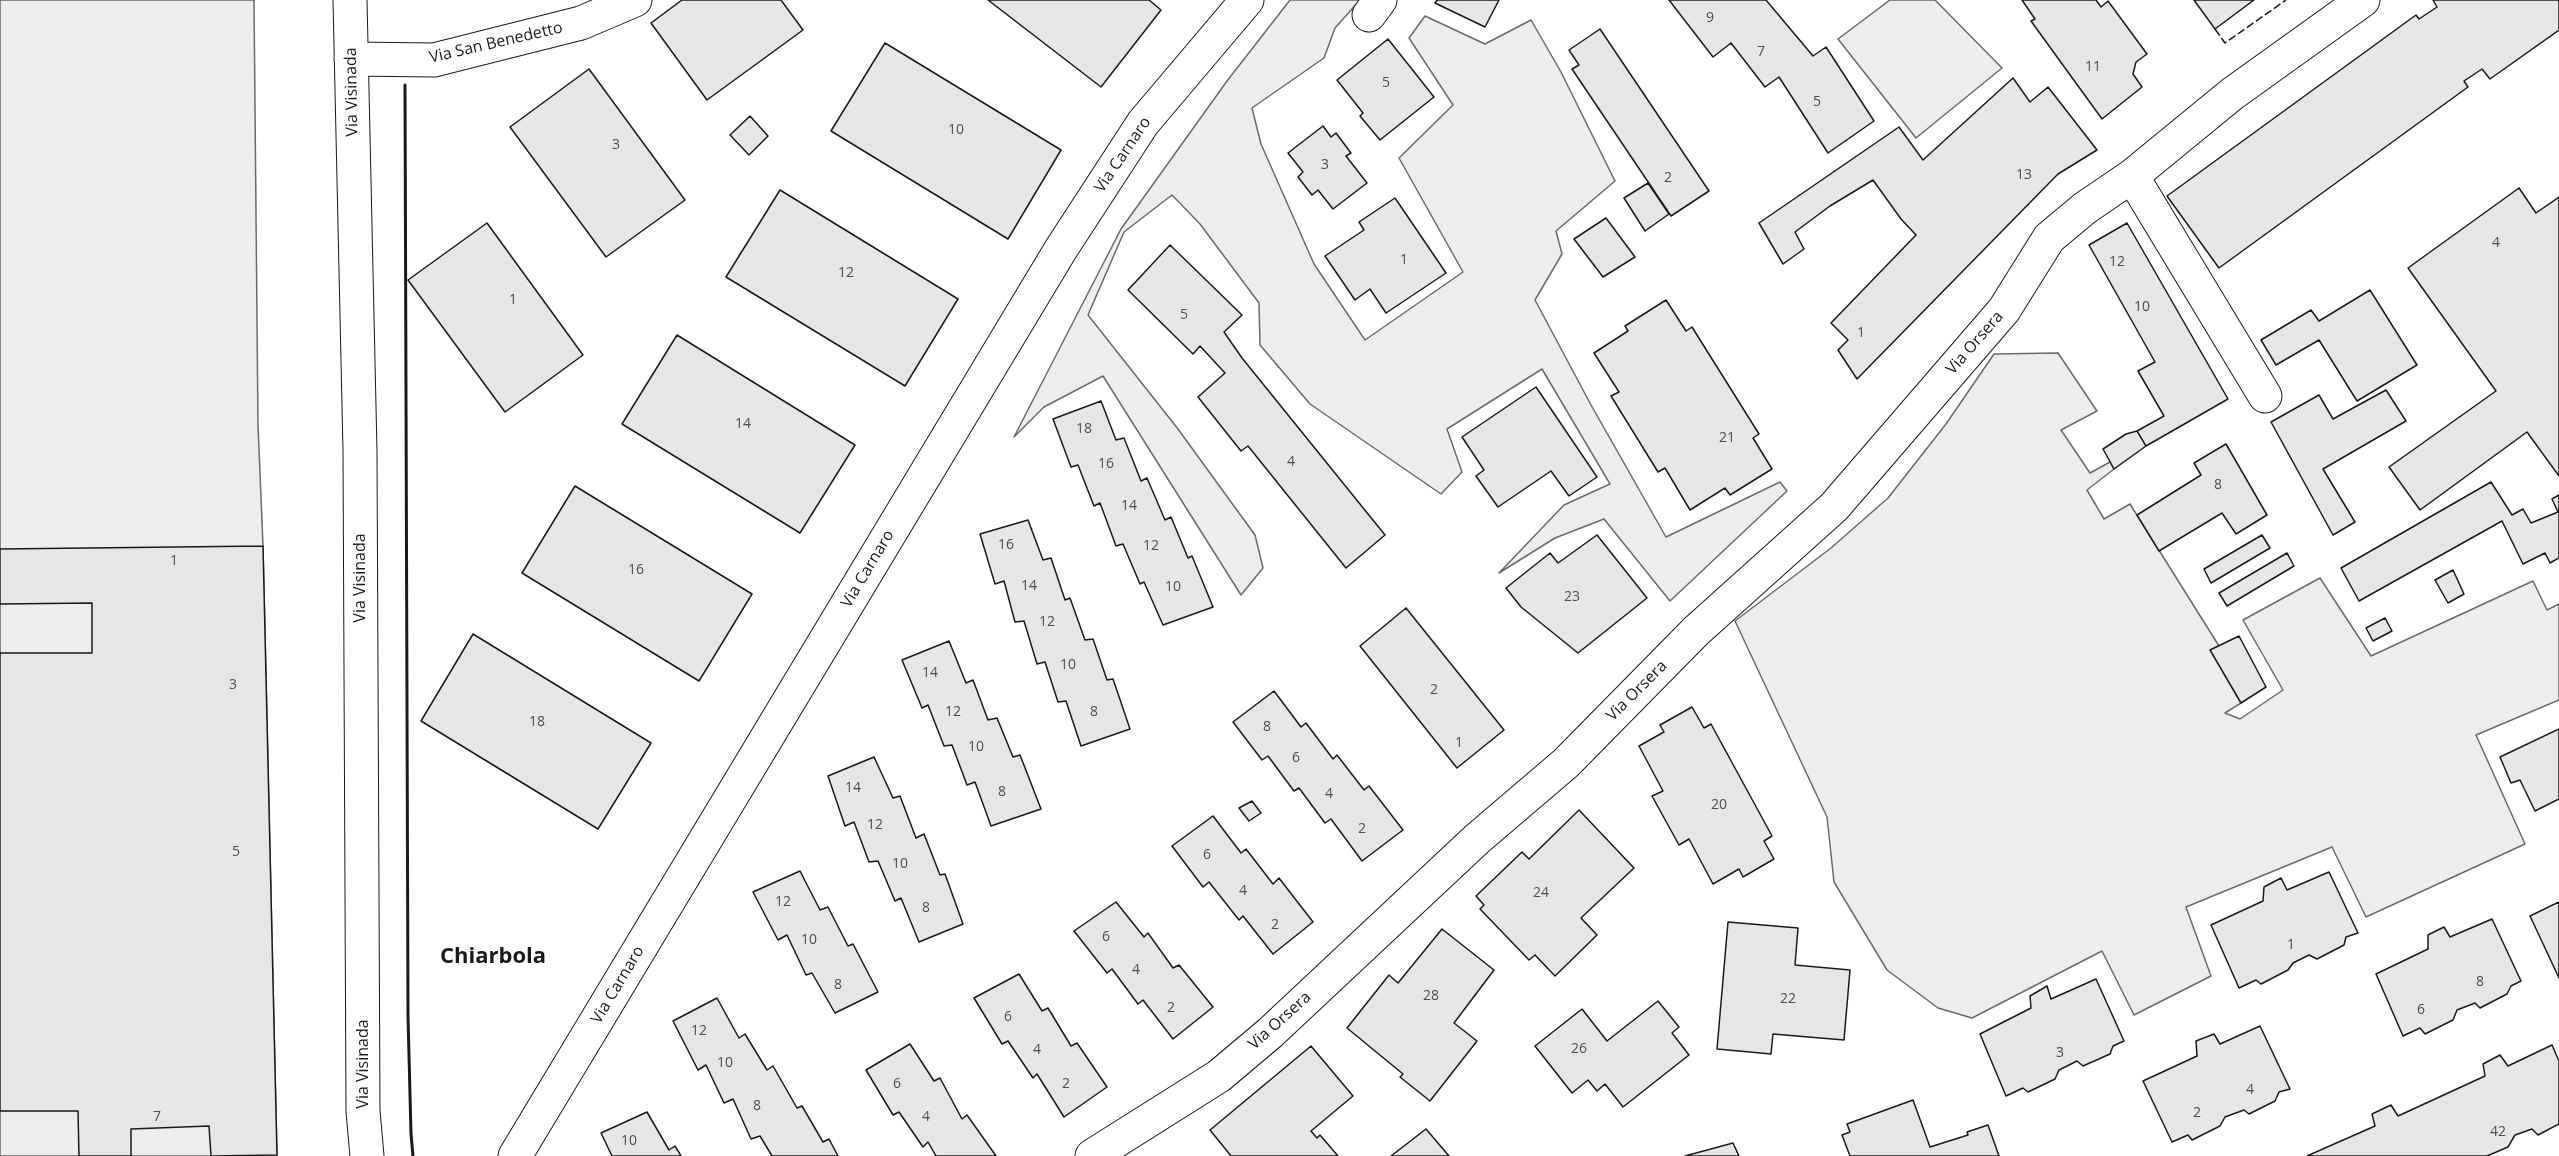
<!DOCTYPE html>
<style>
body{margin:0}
canvas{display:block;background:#fff}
</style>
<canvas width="2559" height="1156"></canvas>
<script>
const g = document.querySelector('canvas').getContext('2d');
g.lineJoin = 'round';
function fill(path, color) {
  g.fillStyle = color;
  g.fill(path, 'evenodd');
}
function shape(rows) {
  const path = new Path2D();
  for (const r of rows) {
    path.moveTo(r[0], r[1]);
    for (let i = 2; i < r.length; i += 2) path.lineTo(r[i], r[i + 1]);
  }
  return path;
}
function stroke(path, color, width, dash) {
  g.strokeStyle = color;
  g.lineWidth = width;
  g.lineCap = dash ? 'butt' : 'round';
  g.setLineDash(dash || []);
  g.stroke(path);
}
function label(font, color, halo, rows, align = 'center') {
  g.font = font + ' "Open Sans",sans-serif';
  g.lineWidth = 4.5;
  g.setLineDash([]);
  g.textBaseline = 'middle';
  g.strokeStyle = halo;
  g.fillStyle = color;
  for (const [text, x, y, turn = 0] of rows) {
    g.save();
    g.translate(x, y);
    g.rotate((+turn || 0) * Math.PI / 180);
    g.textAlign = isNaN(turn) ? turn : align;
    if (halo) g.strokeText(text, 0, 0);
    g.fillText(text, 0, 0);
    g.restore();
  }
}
const built = shape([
 [0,0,254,0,258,425,263,546,277,1156,0,1156,0,0],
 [1290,0,1360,0,1335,28,1324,58,1252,108,1261,144,1314,264,1365,340,1463,272,1399,158,1453,105,1409,38,1425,16,1485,44,1531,20,1561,72,1615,181,1556,231,1562,254,1535,300,1591,405,1666,537,1780,482,1787,491,1670,601,1604,519,1555,538,1499,573,1564,505,1610,484,1542,369,1447,429,1462,472,1441,494,1310,404,1260,345,1259,303,1200,224,1172,195,1124,232,1088,315,1178,429,1255,535,1263,568,1241,595,1103,376,1044,407,1014,437,1121,229,1227,81,1290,0],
 [1890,0,1935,0,2002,68,1916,138,1838,39,1890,0],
 [2058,353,2097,411,2061,430,2090,473,2110,462,2114,469,2087,490,2104,519,2130,504,2219,646,2211,650,2241,703,2225,713,2240,719,2283,690,2243,620,2320,578,2371,656,2533,581,2547,610,2559,604,2559,700,2476,735,2525,844,2366,917,2332,847,2186,907,2211,976,2134,1015,2102,951,1972,1018,1938,1008,1887,970,1834,882,1827,817,1735,621,1831,548,1888,498,1946,424,1994,354,2058,353]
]);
const building = shape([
 [682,0,781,0,803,30,707,100,651,23,682,0],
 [988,0,1149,0,1161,10,1101,87,988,0],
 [1437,0,1499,0,1485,27,1435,3,1437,0],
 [1669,0,1766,0,1813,56,1826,47,1874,121,1828,153,1779,77,1765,87,1731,43,1713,57,1669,0],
 [2022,0,2096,0,2101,7,2108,1,2147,54,2136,62,2133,74,2142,87,2102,119,2031,21,2035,19,2022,0],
 [2194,0,2254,0,2215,29,2194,0],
 [2433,0,2559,0,2559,30,2490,79,2482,69,2464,81,2468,87,2219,268,2167,196,2416,15,2419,19,2437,7,2433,0],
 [1600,29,1709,191,1671,216,1572,69,1579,65,1569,50,1600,29],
 [1388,39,1434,97,1380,140,1360,116,1363,113,1337,80,1388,39],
 [885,43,1061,150,1008,239,831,131,885,43],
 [589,69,685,200,606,257,510,127,589,69],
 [2013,78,2030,102,2048,87,2097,150,2058,174,1857,379,1838,350,1848,340,1831,323,1916,235,1901,219,1873,180,1830,206,1795,232,1804,249,1783,264,1759,223,1899,127,1923,160,2013,78],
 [750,116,768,136,749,155,730,135,750,116],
 [1323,126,1331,137,1336,133,1351,153,1346,156,1367,183,1333,209,1318,190,1312,195,1298,177,1303,172,1288,153,1323,126],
 [1648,183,1669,214,1645,231,1624,198,1648,183],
 [2519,188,2536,213,2559,197,2559,476,2527,432,2420,510,2389,467,2496,391,2408,268,2519,188],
 [780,190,958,299,905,386,726,277,780,190],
 [1395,198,1446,273,1386,313,1370,289,1355,300,1325,256,1364,230,1359,222,1395,198],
 [1606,218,1635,257,1603,277,1574,239,1606,218],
 [487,223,583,355,505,412,408,280,487,223],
 [2127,223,2228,399,2146,446,2137,431,2164,416,2138,371,2155,362,2089,245,2127,223],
 [1170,245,1242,315,1224,332,1242,358,1385,535,1346,568,1248,446,1241,451,1198,397,1225,373,1200,346,1193,354,1128,290,1170,245],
 [2370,290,2417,365,2357,401,2319,340,2276,365,2261,340,2311,310,2319,321,2370,290],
 [1666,300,1686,331,1692,327,1759,434,1753,438,1772,469,1730,495,1725,488,1690,510,1665,468,1658,472,1611,396,1619,392,1594,353,1628,331,1625,326,1666,300],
 [677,335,855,445,800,533,622,424,677,335],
 [1536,387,1597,477,1569,496,1551,471,1498,507,1476,476,1484,470,1462,437,1536,387],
 [2386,390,2406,421,2323,469,2355,522,2333,535,2271,422,2319,395,2333,419,2386,390],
 [1101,401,1116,440,1124,438,1141,481,1147,478,1165,520,1171,517,1188,558,1192,556,1213,607,1163,625,1144,582,1140,584,1123,544,1116,546,1100,503,1094,506,1078,465,1071,467,1053,419,1101,401],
 [2137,431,2146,446,2114,469,2103,449,2126,434,2137,431],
 [2226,444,2267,515,2236,534,2222,513,2159,551,2137,515,2201,475,2194,463,2226,444],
 [2491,482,2512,515,2523,509,2531,523,2558,512,2552,499,2559,495,2559,558,2550,563,2545,553,2523,564,2502,521,2359,601,2341,568,2491,482],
 [575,486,752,594,699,681,522,573,575,486],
 [1028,520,1043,560,1051,558,1065,600,1070,598,1085,640,1093,639,1107,680,1113,679,1130,729,1081,746,1066,701,1058,702,1045,662,1037,664,1024,621,1015,622,1004,581,995,584,980,534,1028,520],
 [1597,535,1647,598,1578,653,1521,607,1506,588,1550,553,1558,563,1597,535],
 [2262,535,2270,548,2211,583,2204,569,2262,535],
 [263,546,277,1155,211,1156,209,1126,131,1129,131,1156,79,1156,78,1111,0,1111,0,653,92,653,92,603,0,604,0,549,263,546],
 [2287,553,2294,566,2227,606,2219,593,2287,553],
 [2453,570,2464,594,2448,603,2435,580,2453,570],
 [1406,608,1504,730,1457,768,1360,646,1406,608],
 [2385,618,2392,631,2373,641,2366,628,2385,618],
 [473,634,651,743,598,829,421,721,473,634],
 [2239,636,2266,687,2241,703,2210,650,2239,636],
 [949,641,966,683,973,680,988,720,997,718,1013,757,1020,755,1041,809,991,826,975,782,967,785,952,745,944,746,928,705,922,708,902,660,949,641],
 [1274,691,1301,727,1306,723,1333,759,1337,755,1364,790,1369,786,1403,830,1362,861,1331,819,1325,823,1299,788,1294,791,1268,756,1262,760,1233,722,1274,691],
 [1692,707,1704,728,1711,724,1772,836,1764,841,1774,859,1743,877,1739,869,1713,884,1689,839,1679,845,1652,796,1663,791,1639,746,1664,732,1660,725,1692,707],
 [2559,729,2559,799,2535,811,2520,780,2511,783,2500,757,2559,729],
 [874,757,893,798,900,796,916,838,924,834,940,875,945,874,963,924,919,942,901,898,895,901,878,861,869,862,854,822,845,826,828,776,874,757],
 [1252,801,1261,813,1249,821,1239,808,1252,801],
 [1579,810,1634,868,1581,918,1597,935,1555,976,1535,955,1529,960,1480,909,1484,905,1476,896,1522,852,1529,859,1579,810],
 [1213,816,1241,853,1246,849,1273,884,1279,878,1313,922,1273,954,1243,916,1239,920,1209,882,1203,887,1172,846,1213,816],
 [800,871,820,910,828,907,848,946,853,944,878,992,835,1013,812,973,806,975,787,935,778,940,753,892,800,871],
 [2329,872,2358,933,2346,937,2344,945,2317,959,2309,955,2293,963,2288,970,2261,984,2256,980,2239,988,2211,925,2263,901,2264,887,2281,878,2287,890,2329,872],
 [1116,902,1144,937,1148,933,1173,968,1179,965,1213,1007,1173,1039,1143,1000,1138,1004,1112,969,1107,973,1074,931,1116,902],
 [2559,902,2559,978,2530,916,2559,902],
 [2492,919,2521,981,2511,986,2507,994,2480,1008,2475,1003,2457,1010,2453,1020,2425,1034,2420,1028,2403,1036,2376,974,2428,949,2428,935,2444,927,2450,937,2492,919],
 [1728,922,1798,928,1795,965,1850,970,1844,1040,1773,1034,1771,1054,1717,1049,1728,922],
 [1442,929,1494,970,1454,1023,1477,1041,1430,1101,1400,1077,1403,1074,1347,1028,1389,975,1398,983,1442,929],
 [1019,974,1042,1011,1048,1008,1071,1046,1077,1043,1107,1087,1064,1117,1037,1074,1033,1078,1008,1041,1002,1044,974,998,1019,974],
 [2096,979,2124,1041,2113,1046,2110,1054,2083,1066,2077,1061,2059,1070,2055,1079,2028,1092,2023,1088,2006,1096,1980,1034,2031,1008,2030,996,2047,986,2051,999,2096,979],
 [717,998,739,1038,745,1034,767,1070,773,1066,797,1108,802,1106,823,1142,829,1139,838,1156,772,1156,760,1136,751,1139,733,1099,724,1103,706,1065,698,1070,673,1021,717,998],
 [1658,1001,1679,1027,1672,1033,1689,1055,1623,1107,1605,1084,1597,1091,1588,1080,1572,1093,1535,1046,1582,1009,1607,1041,1658,1001],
 [2260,1026,2290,1089,2279,1092,2275,1101,2249,1114,2244,1110,2225,1117,2220,1126,2192,1140,2188,1135,2172,1142,2143,1081,2197,1056,2196,1041,2214,1034,2220,1044,2260,1026],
 [910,1044,934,1081,940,1078,962,1119,967,1115,996,1156,936,1156,928,1142,923,1147,899,1112,893,1115,866,1070,910,1044],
 [2552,1045,2559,1061,2559,1124,2538,1135,2532,1129,2515,1135,2508,1147,2487,1156,2307,1156,2375,1126,2372,1114,2391,1105,2398,1116,2485,1076,2483,1064,2500,1055,2508,1066,2552,1045],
 [1311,1046,1353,1096,1311,1131,1317,1138,1320,1135,1338,1156,1231,1156,1210,1130,1311,1046],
 [1913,1100,1930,1147,1968,1135,1967,1132,1988,1125,1999,1156,1850,1156,1842,1135,1850,1132,1847,1124,1913,1100],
 [647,1112,669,1150,675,1146,681,1156,612,1156,601,1133,647,1112],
 [1426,1129,1449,1156,1391,1156,1426,1129],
 [1733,1143,1739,1156,1685,1156,1733,1143]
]);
const minor = shape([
 [350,0,360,451,363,1111,367,1156],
 [1369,15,1380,0],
 [351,59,434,60,581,23,635,0],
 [2132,176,2265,396],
 [1092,1156,1219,1076,1270,1033,1477,839,1566,763,1696,631,1834,507,2004,310,2049,238,2085,208,2132,176,2232,94,2363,0]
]);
const major = shape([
 [515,1156,1061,249,1143,123,1247,0]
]);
const fence = shape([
 [2215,29,2225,43,2286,0]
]);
const wall = shape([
 [405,85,408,1016,411,1134,413,1156]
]);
const numberNames = [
 ["9",1710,18],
 ["7",1761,52],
 ["11",2093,67],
 ["5",1386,83],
 ["5",1817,102],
 ["10",956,130],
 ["3",616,145],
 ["3",1325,165],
 ["13",2024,175],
 ["2",1668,178],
 ["4",2496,243],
 ["1",1404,260],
 ["12",2117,262],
 ["12",846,273],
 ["1",513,300],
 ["10",2142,307],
 ["5",1184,315],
 ["1",1861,333],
 ["14",743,424],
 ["18",1084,429],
 ["21",1727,438],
 ["4",1291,462],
 ["16",1106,464],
 ["8",2218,485],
 ["14",1129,506],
 ["16",1006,545],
 ["12",1151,546],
 ["1",174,561],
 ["16",636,570],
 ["14",1029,586],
 ["10",1173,587],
 ["23",1572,597],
 ["12",1047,622],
 ["10",1068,665],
 ["14",930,673],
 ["3",233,685],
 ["2",1434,690],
 ["12",953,712],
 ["8",1094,712],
 ["18",537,722],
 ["8",1267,727],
 ["1",1459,743],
 ["10",976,747],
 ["6",1296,758],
 ["14",853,788],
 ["8",1002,792],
 ["4",1329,794],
 ["20",1719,805],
 ["12",875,825],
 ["2",1362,829],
 ["5",236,852],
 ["6",1207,855],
 ["10",900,864],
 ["4",1243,891],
 ["24",1541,893],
 ["12",783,902],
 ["8",926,908],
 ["2",1275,925],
 ["6",1106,937],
 ["10",809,940],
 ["1",2291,945],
 ["4",1136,970],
 ["8",2480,982],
 ["8",838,985],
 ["28",1431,996],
 ["22",1788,999],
 ["2",1171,1008],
 ["6",2421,1010],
 ["6",1008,1017],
 ["12",699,1031],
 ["26",1579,1049],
 ["4",1037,1050],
 ["3",2060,1053],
 ["10",725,1063],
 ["6",897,1084],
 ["2",1066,1084],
 ["4",2250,1090],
 ["8",757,1106],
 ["2",2197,1113],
 ["7",157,1117],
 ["4",926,1117],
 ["42",2498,1132],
 ["10",629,1141]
];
const streetNames = [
 ["Via San Benedetto",496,43,-13],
 ["Via Visinada",352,92,-91],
 ["Via Carnaro",1123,155,-56],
 ["Via Orsera",1975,343,-49],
 ["Via Carnaro",868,569,-59],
 ["Via Visinada",360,578,-90],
 ["Via Orsera",1637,691,-45],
 ["Via Carnaro",618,985,-59],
 ["Via Orsera",1280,1021,-42],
 ["Via Visinada",363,1064,-90]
];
const districtNames = [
 ["Chiarbola",493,957]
];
fill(built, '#ededed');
stroke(built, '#6a6a6a', 1.5);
fill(building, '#e6e6e6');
stroke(building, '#1a1a1a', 1.5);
stroke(minor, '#1a1a1a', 35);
stroke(major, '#1a1a1a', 35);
stroke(minor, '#fff', 33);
stroke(major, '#fff', 33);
stroke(fence, '#1a1a1a', 1.5, [8, 3]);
stroke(wall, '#1a1a1a', 3);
label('14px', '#4d4d4d', null, numberNames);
label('16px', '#1a1a1a', '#fff', streetNames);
label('bold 22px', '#1a1a1a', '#fff', districtNames);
</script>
